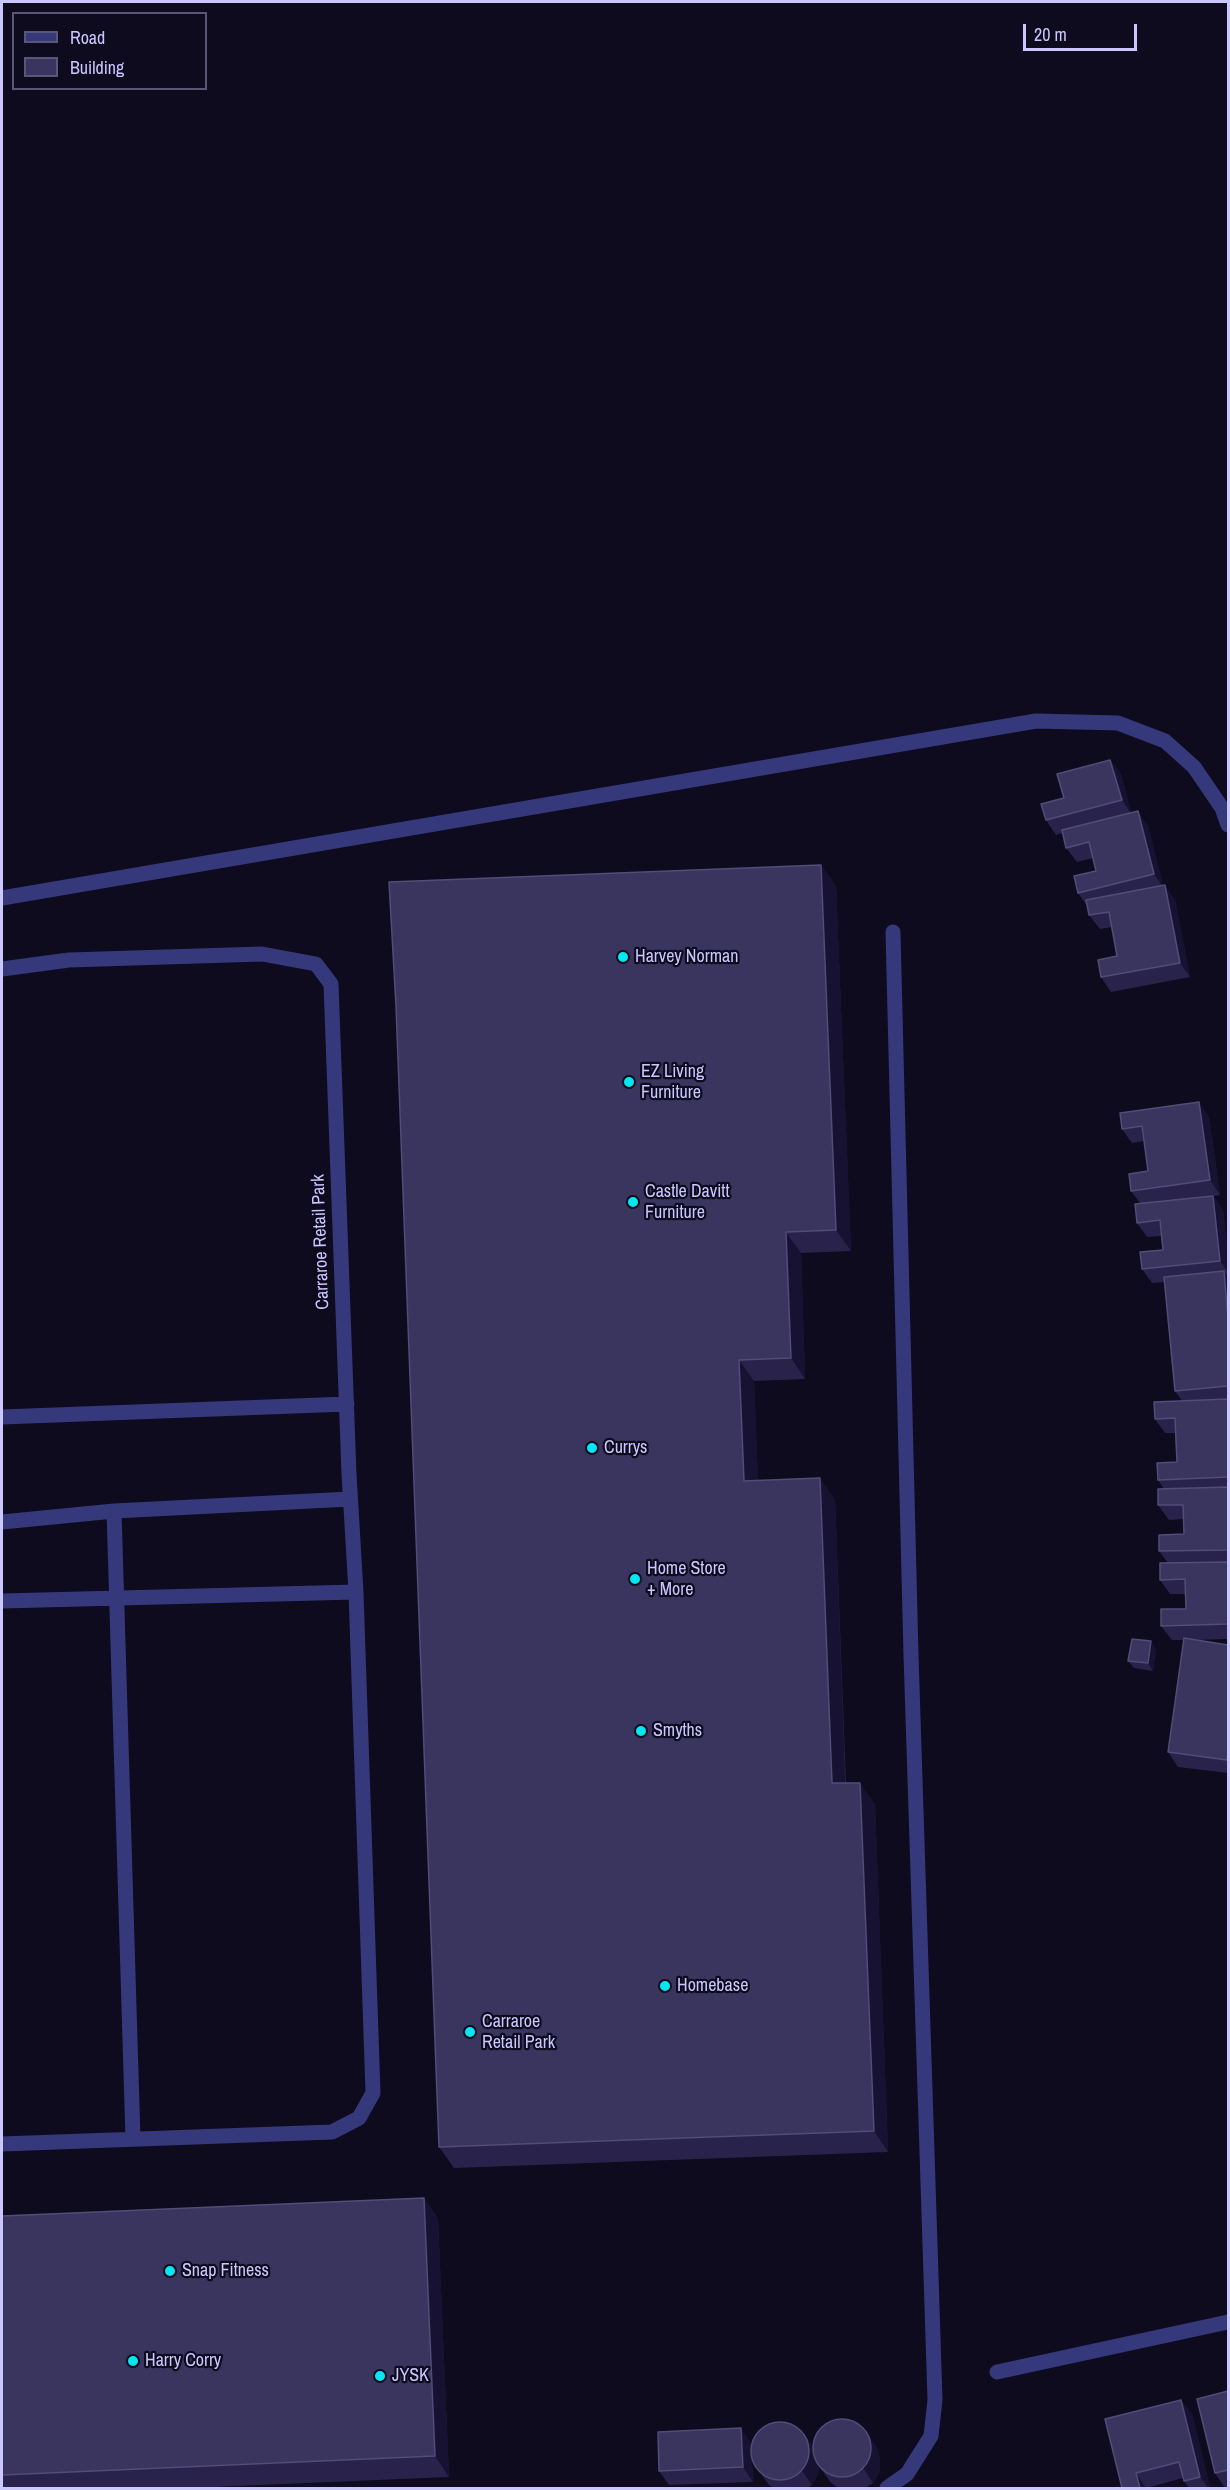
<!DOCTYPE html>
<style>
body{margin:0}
#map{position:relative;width:1230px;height:2490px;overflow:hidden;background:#0d0b1d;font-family:"Archivo Narrow",sans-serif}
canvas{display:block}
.frame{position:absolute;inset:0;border:3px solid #cac7ff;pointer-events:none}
.legend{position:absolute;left:12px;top:12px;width:195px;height:78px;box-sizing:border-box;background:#0d0b1d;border:2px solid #595677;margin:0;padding:8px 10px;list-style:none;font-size:18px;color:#cac7ff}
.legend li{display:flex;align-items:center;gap:12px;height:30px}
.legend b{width:30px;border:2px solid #595677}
.scale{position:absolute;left:1023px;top:24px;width:114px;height:27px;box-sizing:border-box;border:3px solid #cac7ff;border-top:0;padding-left:8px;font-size:18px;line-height:21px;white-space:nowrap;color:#cac7ff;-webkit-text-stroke:4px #0d0b1d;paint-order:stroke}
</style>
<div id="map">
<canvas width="1230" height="2490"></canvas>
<div class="frame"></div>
<ul class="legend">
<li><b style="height:8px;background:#36387c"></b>Road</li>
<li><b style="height:16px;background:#3a355f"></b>Building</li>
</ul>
<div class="scale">20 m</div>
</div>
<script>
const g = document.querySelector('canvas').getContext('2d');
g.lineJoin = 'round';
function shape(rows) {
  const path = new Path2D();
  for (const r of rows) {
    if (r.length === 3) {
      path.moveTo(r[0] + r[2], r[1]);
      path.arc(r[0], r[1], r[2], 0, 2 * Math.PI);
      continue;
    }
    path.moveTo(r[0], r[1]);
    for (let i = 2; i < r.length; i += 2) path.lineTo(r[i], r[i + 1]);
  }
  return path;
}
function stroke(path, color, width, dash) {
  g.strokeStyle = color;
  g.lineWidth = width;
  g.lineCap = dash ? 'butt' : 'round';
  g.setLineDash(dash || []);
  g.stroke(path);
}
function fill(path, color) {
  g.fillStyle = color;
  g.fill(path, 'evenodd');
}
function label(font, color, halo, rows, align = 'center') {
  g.font = font + ' "Archivo Narrow",sans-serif';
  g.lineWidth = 4.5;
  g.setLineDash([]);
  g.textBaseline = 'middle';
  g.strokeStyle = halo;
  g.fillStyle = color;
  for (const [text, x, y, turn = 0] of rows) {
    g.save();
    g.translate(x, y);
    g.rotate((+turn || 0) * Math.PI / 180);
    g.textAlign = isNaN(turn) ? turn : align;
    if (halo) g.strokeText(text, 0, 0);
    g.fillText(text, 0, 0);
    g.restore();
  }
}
const lane = shape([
 [2,969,69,960,262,954,316,964,331,984,349,1474,356,1592,373,2093,359,2118,332,2132,2,2144],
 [2,1417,347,1404],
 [114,1511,133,2139],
 [2,1522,114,1511,350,1499],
 [2,1601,356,1592],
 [887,2488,907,2474,931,2436,935,2400,911,1655,893,932]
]);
const street = shape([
 [2,898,1036,721,1118,723,1165,741,1194,767,1222,808,1228,825],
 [997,2372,1228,2322]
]);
const wall = shape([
 [1110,760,1121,774,1131,813,1148,826,1163,886,1175,900,1190,977,1111,992,1101,977,1117,956,1112,927,1100,929,1089,915,1088,907,1078,893,1096,871,1093,858,1077,862,1066,848,1063,833,1056,835,1046,820,1064,798],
 [821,865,836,886,851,1251,801,1253,805,1379,754,1381,758,1481,835,1499,846,1783,875,1804,888,2152,454,2168,439,2147],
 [1209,1117,1220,1195,1213,1196,1223,1210,1228,1258,1228,1275,1227,1275,1228,1277,1228,1639,1194,1640,1228,1645,1228,1773,1178,1767,1168,1752,1184,1640,1172,1640,1161,1626,1186,1609,1185,1594,1170,1594,1160,1580,1168,1563,1159,1551,1184,1534,1183,1519,1169,1520,1158,1505,1164,1489,1158,1480,1177,1462,1175,1433,1165,1433,1155,1419,1182,1401,1175,1391,1165,1282,1152,1283,1142,1269,1163,1250,1161,1236,1147,1237,1137,1223,1140,1203,1131,1191,1148,1171,1144,1141,1132,1143,1122,1129],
 [1156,1649,1153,1671,1134,1668,1128,1661],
 [424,2198,438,2219,449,2477,189,2488,2,2488,2,2216],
 [1228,2391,1228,2487,1225,2488,1215,2473],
 [1192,2414,1210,2488,1189,2488,1184,2481,1183,2478,1146,2488,1122,2488],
 [866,2432,876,2446,880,2458,880,2471,873,2483,865,2488,839,2488,831,2483,819,2466,818,2474,812,2485,807,2488,774,2488,769,2485,759,2471,804,2434,813,2447],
 [751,2443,753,2482,669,2485,659,2471]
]);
const shadedWall = shape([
 [1110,760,1121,774,1132,815,1122,800],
 [1138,811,1148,826,1164,889,1154,874],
 [821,865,836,886,851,1251,836,1230],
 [1165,885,1175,900,1190,977,1180,963],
 [1199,1102,1209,1117,1220,1195,1210,1180],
 [1213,1196,1223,1210,1228,1258,1228,1272,1220,1261],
 [786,1232,801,1253,805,1379,791,1358],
 [1224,1271,1228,1277,1228,1319],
 [739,1360,754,1381,759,1502,744,1481],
 [820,1478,835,1499,846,1804,832,1783],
 [1151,1641,1156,1649,1153,1671,1148,1663],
 [860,1783,875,1804,888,2152,874,2131],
 [424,2198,438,2219,449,2477,435,2456],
 [1181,2400,1192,2414,1210,2488,1208,2488,1200,2477],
 [741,2428,751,2443,753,2482,743,2467],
 [866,2432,876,2446,880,2458,880,2471,873,2483,863,2468],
 [804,2434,814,2448,819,2460,818,2474,812,2485,802,2471],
 [1136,2473,1146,2488,1147,2488,1140,2488]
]);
const building = shape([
 [1110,760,1122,800,1046,820,1041,804,1064,798,1057,774,1110,760],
 [1138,811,1154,874,1078,893,1074,876,1096,871,1089,842,1066,848,1062,830,1138,811],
 [821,865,836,1230,786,1232,791,1358,739,1360,744,1481,820,1478,832,1783,860,1783,874,2131,439,2147,396,1006,389,882,821,865],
 [1165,885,1180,963,1101,977,1098,960,1117,956,1109,912,1089,915,1086,900,1165,885],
 [1199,1102,1210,1180,1131,1191,1129,1174,1148,1171,1142,1126,1122,1129,1120,1113,1199,1102],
 [1213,1196,1220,1261,1142,1269,1140,1252,1163,1250,1160,1220,1137,1223,1135,1204,1213,1196],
 [1224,1271,1228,1319,1228,1386,1175,1391,1164,1277,1224,1271],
 [1228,1399,1228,1477,1158,1480,1157,1463,1177,1462,1176,1441,1175,1418,1155,1419,1154,1402,1228,1399],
 [1228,1487,1228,1550,1159,1551,1159,1535,1184,1534,1183,1505,1158,1505,1158,1489,1228,1487],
 [1228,1562,1228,1624,1161,1626,1161,1609,1186,1609,1185,1579,1160,1580,1160,1563,1228,1562],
 [1184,1638,1228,1645,1228,1751,1227,1760,1168,1752,1184,1638],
 [1132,1639,1151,1641,1148,1663,1128,1661,1132,1639],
 [424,2198,435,2456,2,2475,2,2216,424,2198],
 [1228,2391,1228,2470,1215,2473,1197,2399,1228,2391],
 [1181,2400,1200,2477,1184,2481,1179,2462,1136,2473,1140,2488,1122,2488,1105,2419,1181,2400],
 [842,2448,29],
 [780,2451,29],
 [741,2428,743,2467,659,2471,658,2432,741,2428]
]);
const markers = [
 [623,957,6,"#00e8f2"],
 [629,1082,6,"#00e8f2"],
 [633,1202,6,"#00e8f2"],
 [592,1448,6,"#00e8f2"],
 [635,1579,6,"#00e8f2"],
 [641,1731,6,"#00e8f2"],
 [665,1986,6,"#00e8f2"],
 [470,2032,6,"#00e8f2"],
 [170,2271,6,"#00e8f2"],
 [133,2361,6,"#00e8f2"],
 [380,2376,6,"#00e8f2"]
];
const poiNames = [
 ["Harvey Norman",635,957],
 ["EZ Living",641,1072],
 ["Furniture",641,1093],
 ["Castle Davitt",645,1192],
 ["Furniture",645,1213],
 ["Currys",604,1448],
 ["Home Store",647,1569],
 ["+ More",647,1590],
 ["Smyths",653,1731],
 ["Homebase",677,1986],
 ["Carraroe",482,2022],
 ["Retail Park",482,2043],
 ["Snap Fitness",182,2271],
 ["Harry Corry",145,2361],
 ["JYSK",392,2376]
];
const streetNames = [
 ["Carraroe Retail Park",321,1242,-92]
];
stroke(lane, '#36387c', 15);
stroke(street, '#36387c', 15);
fill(wall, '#29234c');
fill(shadedWall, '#171231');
fill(building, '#3a355f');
stroke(building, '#514c78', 1.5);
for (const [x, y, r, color] of markers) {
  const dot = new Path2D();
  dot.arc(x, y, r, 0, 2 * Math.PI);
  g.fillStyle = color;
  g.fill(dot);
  stroke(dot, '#0d0b1d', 2);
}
label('18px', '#cac7ff', '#0d0b1d', poiNames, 'left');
label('18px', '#cac7ff', '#0d0b1d', streetNames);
</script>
